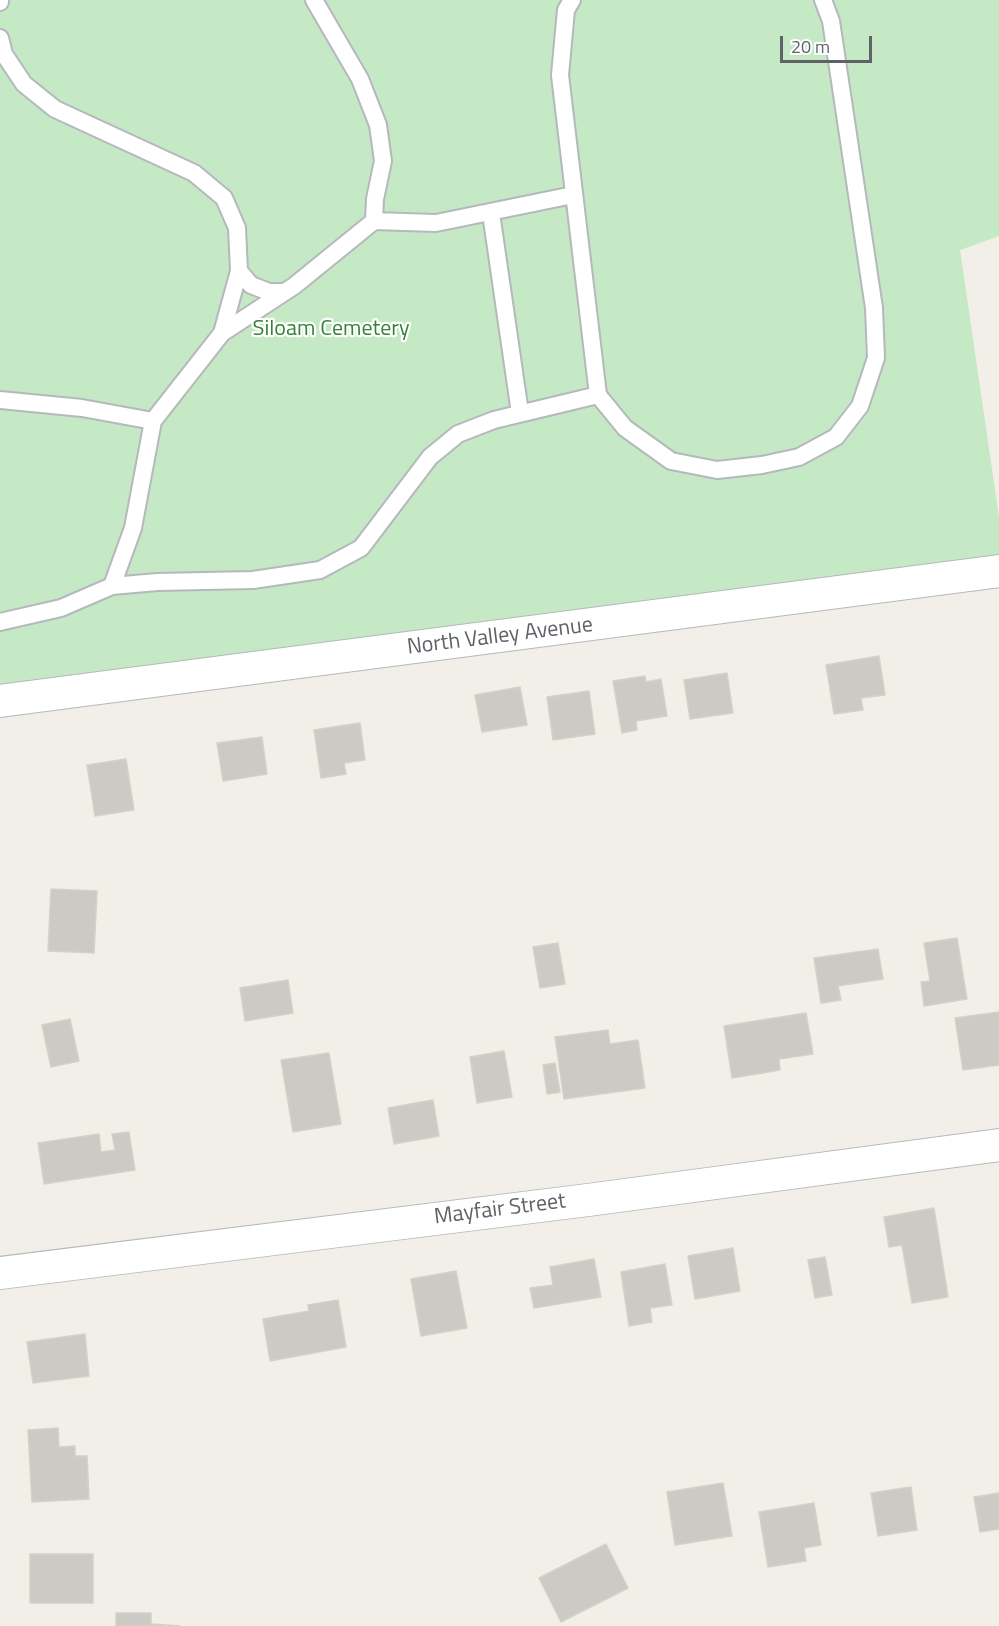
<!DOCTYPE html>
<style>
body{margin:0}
#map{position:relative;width:999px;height:1626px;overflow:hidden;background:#f1efe8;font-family:"Titillium Web",sans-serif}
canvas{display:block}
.scale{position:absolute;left:780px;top:36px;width:92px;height:27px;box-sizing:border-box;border:3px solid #5f6368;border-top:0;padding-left:8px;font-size:18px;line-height:21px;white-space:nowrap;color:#5f6368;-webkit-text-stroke:4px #fff;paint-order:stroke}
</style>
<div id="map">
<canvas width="999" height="1626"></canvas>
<div class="scale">20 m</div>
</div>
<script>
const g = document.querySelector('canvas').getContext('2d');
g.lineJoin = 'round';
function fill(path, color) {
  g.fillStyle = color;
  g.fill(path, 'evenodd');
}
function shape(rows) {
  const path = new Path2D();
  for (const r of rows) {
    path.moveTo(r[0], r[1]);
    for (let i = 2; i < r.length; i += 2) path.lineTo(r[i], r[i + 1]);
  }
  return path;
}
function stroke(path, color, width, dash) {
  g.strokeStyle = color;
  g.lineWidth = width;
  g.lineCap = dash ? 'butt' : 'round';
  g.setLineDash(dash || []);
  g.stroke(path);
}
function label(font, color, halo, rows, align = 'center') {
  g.font = font + ' "Titillium Web",sans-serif';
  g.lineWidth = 4.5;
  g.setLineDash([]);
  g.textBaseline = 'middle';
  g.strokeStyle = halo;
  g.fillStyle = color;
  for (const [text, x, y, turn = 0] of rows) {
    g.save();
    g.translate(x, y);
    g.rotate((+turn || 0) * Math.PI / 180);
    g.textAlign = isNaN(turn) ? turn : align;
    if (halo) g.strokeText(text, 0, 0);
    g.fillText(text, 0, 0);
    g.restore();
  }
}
const green = shape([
 [0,0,999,0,999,236,960,250,999,517,999,575,0,709]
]);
const building = shape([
 [879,656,885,695,861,698,863,710,834,714,826,665,879,656],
 [727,673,733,713,690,719,684,680,727,673],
 [645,676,646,682,661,679,667,716,636,721,637,730,622,733,613,681,645,676],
 [520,687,527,725,482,732,475,695,520,687],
 [589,691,595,734,553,740,547,697,589,691],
 [360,723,365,760,344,763,346,774,321,778,314,730,360,723],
 [262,737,267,774,223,781,217,743,262,737],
 [126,759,134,810,95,816,87,765,126,759],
 [51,889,97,891,94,953,48,951,51,889],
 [957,938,967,999,924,1006,921,982,930,981,924,943,957,938],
 [558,943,565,984,540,988,533,947,558,943],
 [878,949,883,979,838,986,841,1000,821,1003,814,958,878,949],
 [288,980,293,1013,245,1021,240,988,288,980],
 [999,1012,999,1065,963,1070,955,1018,999,1012],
 [806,1013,813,1054,779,1059,780,1070,732,1078,724,1026,806,1013],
 [70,1019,79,1061,51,1067,42,1025,70,1019],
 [608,1030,610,1044,638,1040,645,1088,564,1099,555,1037,608,1030],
 [504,1051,512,1097,477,1103,470,1057,504,1051],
 [329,1053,341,1124,293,1132,281,1060,329,1053],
 [555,1063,560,1092,547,1094,543,1065,555,1063],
 [433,1100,439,1136,394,1144,388,1108,433,1100],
 [129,1132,135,1170,44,1184,38,1143,99,1134,101,1152,115,1150,112,1134,129,1132],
 [934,1208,948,1297,912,1303,902,1245,889,1247,884,1217,934,1208],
 [733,1248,740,1291,695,1299,688,1256,733,1248],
 [825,1257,832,1295,815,1298,808,1260,825,1257],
 [594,1259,601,1297,534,1308,530,1288,553,1285,550,1267,594,1259],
 [665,1264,672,1305,650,1308,652,1322,629,1326,621,1272,665,1264],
 [456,1271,467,1328,421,1336,411,1279,456,1271],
 [338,1300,346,1347,270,1361,263,1319,309,1311,308,1305,338,1300],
 [85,1334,89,1376,33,1383,27,1342,85,1334],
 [58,1428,59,1447,75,1446,75,1456,87,1456,89,1499,32,1502,28,1430,58,1428],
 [723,1483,732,1536,675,1545,667,1492,723,1483],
 [911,1487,917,1530,878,1536,871,1493,911,1487],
 [999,1493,999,1529,980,1532,974,1497,999,1493],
 [814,1503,821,1545,804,1548,806,1561,768,1567,759,1512,814,1503],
 [606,1544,628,1588,561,1622,539,1578,606,1544],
 [30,1554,93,1554,93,1603,30,1603,30,1554],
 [116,1613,151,1613,151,1624,180,1626,116,1626,116,1613]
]);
const service = shape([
 [314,0,360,79,378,125,383,161,375,199,374,221],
 [572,0,566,10,560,75,598,395,625,428,671,461,717,470,762,465,799,457,836,437,860,406,876,358,874,308,831,21,823,0],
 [0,2,0,0],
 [0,38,4,54,24,84,55,109,194,173,224,198,237,228,239,271,222,333],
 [491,213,520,413],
 [239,271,251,285,269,292,285,292],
 [0,400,82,408,153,421],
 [112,586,133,528,153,421,222,333,294,286,374,221,436,223,573,195],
 [0,622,61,608,112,586,157,582,253,580,320,570,361,548,430,457,458,434,494,420,598,395]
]);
const minor = shape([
 [0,701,999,571],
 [0,1273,588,1200,999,1145]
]);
const parkNames = [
 ["Siloam Cemetery",331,330]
];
const streetNames = [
 ["North Valley Avenue",500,637,-7],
 ["Mayfair Street",500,1210,-7]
];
fill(green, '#c5e8c5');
fill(building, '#cccac5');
stroke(building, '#d6d1c6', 1.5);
stroke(service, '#b5b8bc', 20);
stroke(minor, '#b5b8bc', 34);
stroke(service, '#fff', 16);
stroke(minor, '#fff', 32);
label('22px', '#348238', '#fff', parkNames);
label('22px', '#5f6368', '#fff', streetNames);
</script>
